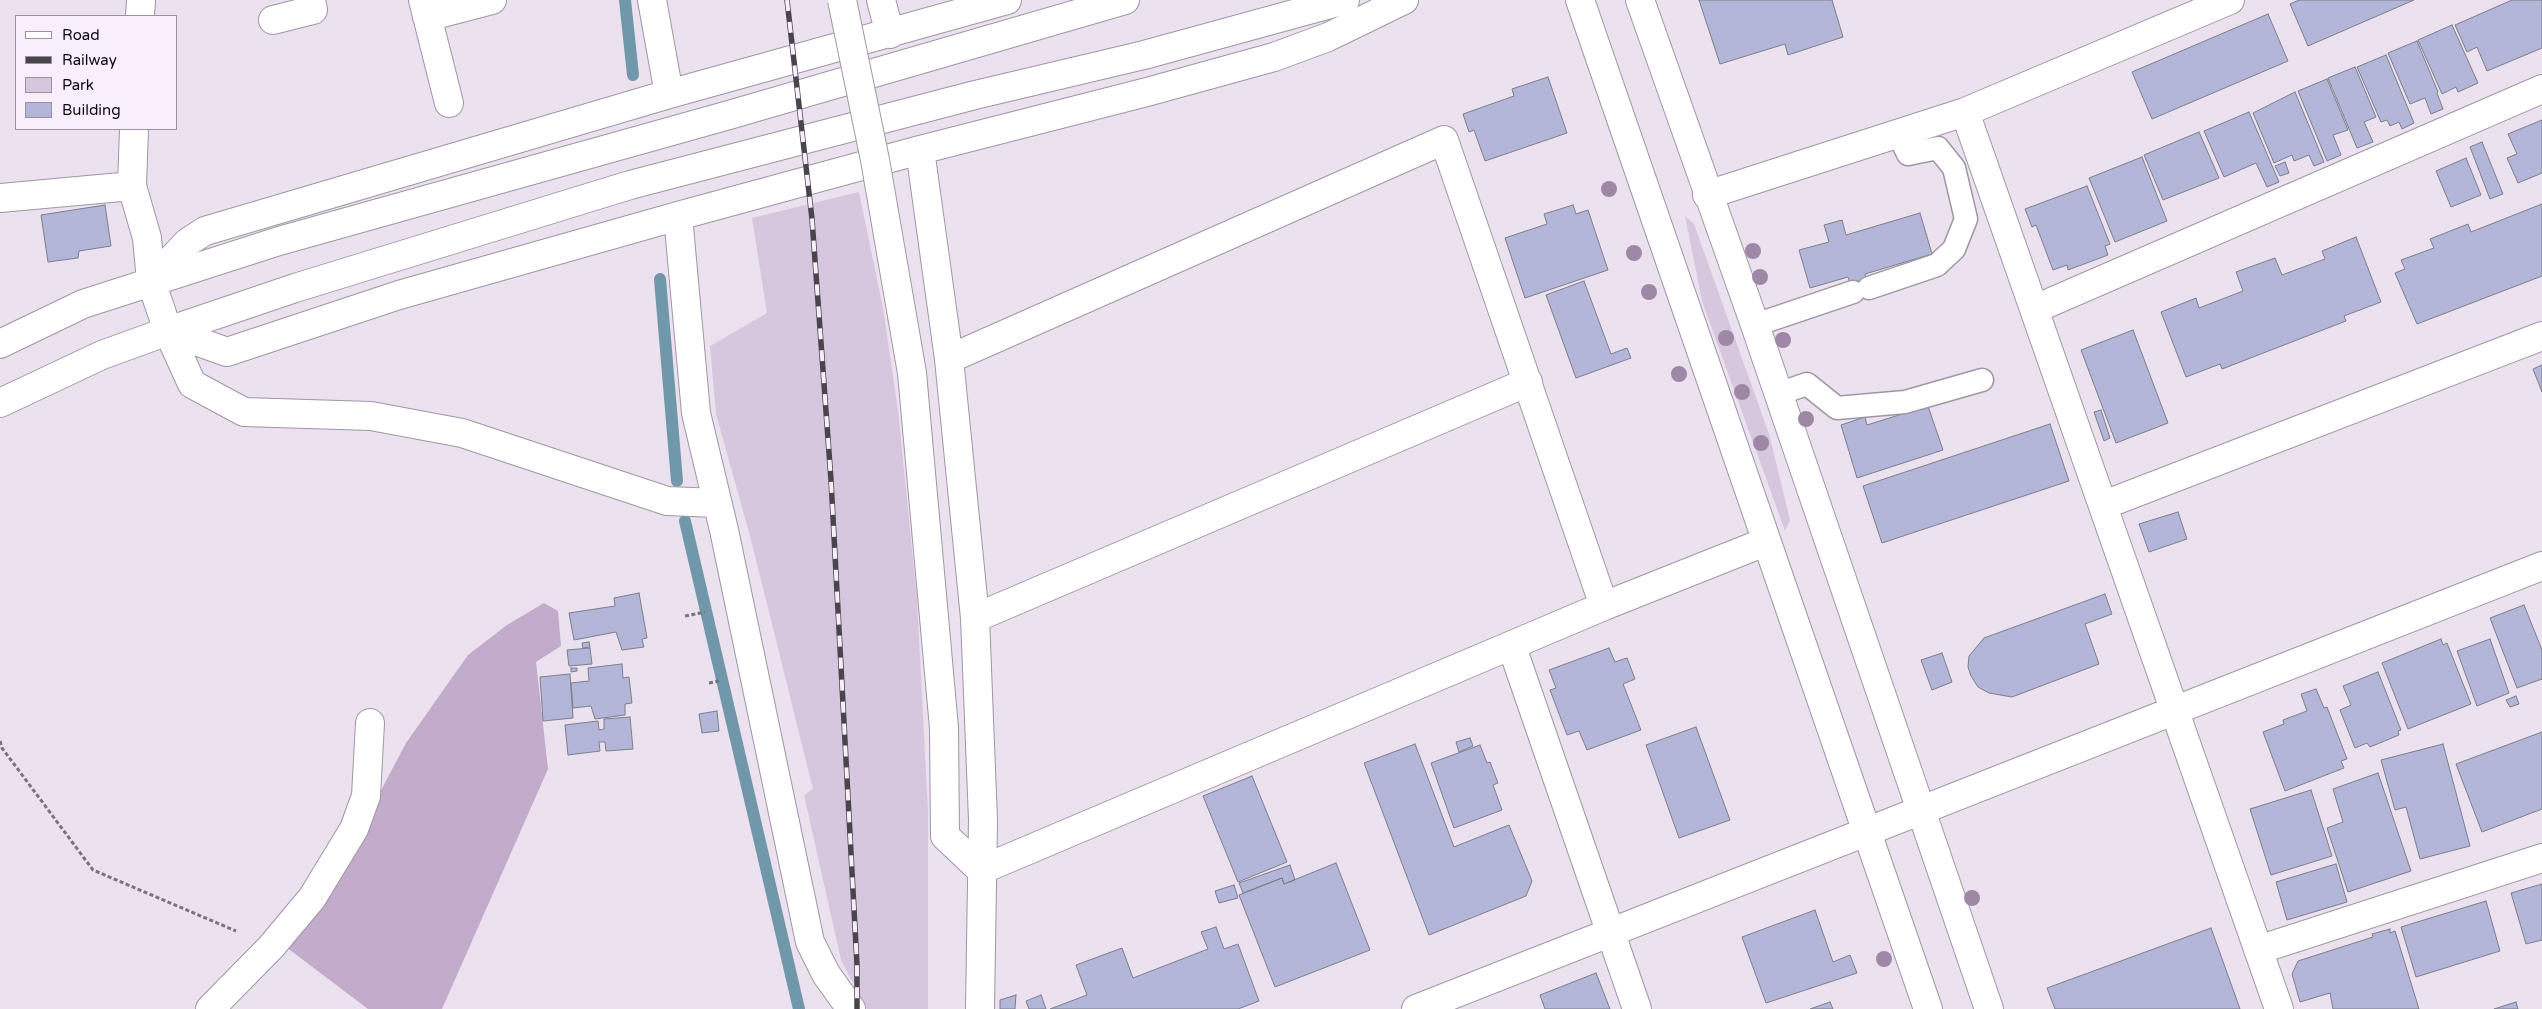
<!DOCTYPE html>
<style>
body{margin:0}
#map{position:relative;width:2542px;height:1009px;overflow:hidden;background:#ebe1ef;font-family:"Varela Round",sans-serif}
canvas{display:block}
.legend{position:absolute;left:15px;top:15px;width:162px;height:115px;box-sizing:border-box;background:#f8eefc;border:1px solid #9a939d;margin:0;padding:6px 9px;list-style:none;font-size:15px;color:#0d0a0f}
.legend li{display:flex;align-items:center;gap:10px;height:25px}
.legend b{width:25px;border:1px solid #9a939d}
</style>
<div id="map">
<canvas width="2542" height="1009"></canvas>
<ul class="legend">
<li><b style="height:6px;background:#fff"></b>Road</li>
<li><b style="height:6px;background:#4a454c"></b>Railway</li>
<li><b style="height:14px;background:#d7c7de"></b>Park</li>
<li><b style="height:14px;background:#b3b5d9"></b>Building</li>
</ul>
</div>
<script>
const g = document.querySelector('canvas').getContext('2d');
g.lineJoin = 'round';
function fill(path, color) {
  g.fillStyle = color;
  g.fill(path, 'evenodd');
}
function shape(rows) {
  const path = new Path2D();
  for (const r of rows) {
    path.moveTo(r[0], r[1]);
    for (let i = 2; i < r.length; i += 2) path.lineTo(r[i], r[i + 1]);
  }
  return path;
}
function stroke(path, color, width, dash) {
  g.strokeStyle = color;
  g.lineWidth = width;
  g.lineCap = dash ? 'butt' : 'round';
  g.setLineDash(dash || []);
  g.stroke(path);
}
const green = shape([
 [859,192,883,308,898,410,917,599,928,812,928,1009,867,1009,841,960,804,795,813,789,750,536,716,414,710,346,767,313,752,218],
 [1685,216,1694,224,1769,434,1790,520,1785,531,1702,301]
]);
const forest = shape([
 [544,603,558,611,561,646,536,662,548,769,442,1009,368,1009,286,947,360,830,406,743,468,655,507,625]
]);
const stream = shape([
 [625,0,633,75],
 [660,279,677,481],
 [685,521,799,1009]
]);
const building = shape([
 [1699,0,1832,0,1843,37,1788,55,1785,44,1720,64,1699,0],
 [2299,0,2414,0,2308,46,2290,4,2299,0],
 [2512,0,2542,0,2542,48,2487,71,2477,47,2467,52,2455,25,2512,0],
 [2268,14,2288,61,2152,119,2132,72,2268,14],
 [2452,25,2478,83,2458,92,2456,87,2442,94,2418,40,2452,25],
 [2417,41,2438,92,2437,93,2443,109,2431,114,2425,98,2410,104,2388,53,2417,41],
 [2386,55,2414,123,2402,129,2399,122,2390,126,2387,120,2381,122,2357,67,2386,55],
 [2355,67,2376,117,2364,122,2373,142,2357,148,2328,78,2355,67],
 [1548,77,1567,133,1485,161,1474,130,1469,132,1463,114,1514,96,1512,89,1548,77],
 [2327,79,2348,130,2333,135,2341,155,2327,161,2298,91,2327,79],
 [2295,92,2324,162,2314,166,2309,155,2294,161,2292,155,2274,163,2253,113,2295,92],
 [2249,112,2279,182,2267,187,2256,163,2224,177,2204,131,2249,112],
 [2542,120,2542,173,2518,183,2507,158,2517,154,2508,134,2542,120],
 [2199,132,2219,178,2163,200,2144,155,2199,132],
 [2482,142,2503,194,2490,199,2470,147,2482,142],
 [2142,157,2167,221,2115,242,2089,178,2142,157],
 [2466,158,2481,195,2451,207,2436,171,2466,158],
 [2285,162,2289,173,2280,176,2275,166,2285,162],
 [2087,186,2110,244,2105,246,2108,255,2068,270,2067,265,2053,270,2036,225,2032,227,2025,209,2087,186],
 [2542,204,2542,276,2417,324,2395,273,2405,269,2401,260,2434,248,2430,239,2468,224,2471,232,2542,204],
 [105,205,111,246,79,251,78,258,48,262,41,215,105,205],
 [1573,205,1576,214,1588,210,1608,270,1525,298,1505,238,1547,224,1544,214,1573,205],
 [1920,213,1932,254,1865,274,1870,290,1854,295,1848,277,1810,288,1799,250,1829,242,1824,225,1842,220,1846,235,1920,213],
 [2356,237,2381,302,2344,316,2346,321,2222,369,2220,364,2186,377,2161,312,2196,298,2199,308,2243,291,2236,272,2275,258,2282,275,2325,259,2322,251,2356,237],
 [1584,281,1611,354,1627,348,1631,358,1576,378,1546,295,1584,281],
 [2133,330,2168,423,2116,443,2081,350,2133,330],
 [2542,365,2542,392,2533,369,2542,365],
 [1928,406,1943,450,1857,478,1841,425,1865,417,1867,425,1928,406],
 [2101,410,2110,438,2104,441,2094,412,2101,410],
 [2050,424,2069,481,1882,543,1863,486,2050,424],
 [2178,512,2187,539,2149,552,2139,524,2178,512],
 [639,593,647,638,642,639,644,647,622,650,616,632,574,640,569,613,615,606,614,598,639,593],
 [2105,594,2112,614,2085,624,2099,664,2012,697,1989,693,1978,687,1971,676,1968,667,1969,656,1984,638,2105,594],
 [2524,605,2542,650,2542,679,2517,688,2490,618,2524,605],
 [2441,639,2443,645,2447,643,2471,704,2408,729,2382,663,2441,639],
 [2490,639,2509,693,2477,706,2457,651,2490,639],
 [589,642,590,647,583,648,582,643,589,642],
 [590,648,592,664,569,666,567,650,590,648],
 [1609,648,1615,662,1627,658,1635,679,1623,684,1641,730,1587,750,1579,731,1567,735,1550,690,1556,688,1549,670,1609,648],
 [1942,653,1952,682,1932,690,1921,660,1942,653],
 [622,664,623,678,629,677,632,703,625,704,625,715,595,719,591,706,573,708,571,683,589,681,588,668,622,664],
 [571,668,577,668,577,671,571,672,571,668],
 [2378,672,2401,730,2398,731,2399,735,2370,747,2367,743,2355,748,2340,710,2351,705,2343,686,2378,672],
 [570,674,573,718,543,721,540,677,570,674],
 [2316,689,2324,708,2327,707,2347,759,2341,761,2344,768,2285,791,2263,732,2284,724,2283,720,2307,711,2301,694,2316,689],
 [2516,696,2519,704,2510,707,2506,700,2516,696],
 [717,711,719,731,702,733,699,714,717,711],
 [630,717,633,749,606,751,605,742,599,742,600,751,568,755,565,725,598,721,599,730,604,729,604,719,630,717],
 [1696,727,1730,820,1679,838,1646,745,1696,727],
 [2542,732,2542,809,2482,832,2456,764,2542,732],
 [1470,738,1473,746,1459,752,1456,742,1470,738],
 [1415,744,1454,847,1509,825,1532,881,1526,896,1429,935,1364,763,1415,744],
 [2443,744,2470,846,2420,859,2406,807,2395,810,2381,760,2443,744],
 [1480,745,1487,763,1490,762,1498,783,1493,785,1502,810,1454,828,1431,763,1480,745],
 [2378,773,2411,871,2348,892,2327,828,2343,822,2333,789,2378,773],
 [1252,776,1287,862,1238,882,1203,796,1252,776],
 [2311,790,2332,856,2271,875,2250,809,2311,790],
 [1336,863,1370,950,1275,987,1239,895,1282,878,1284,884,1336,863],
 [2336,864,2347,902,2287,920,2276,882,2336,864],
 [1290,865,1295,880,1284,884,1282,878,1243,893,1239,883,1290,865],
 [2542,884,2542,940,2526,944,2511,893,2542,884],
 [1234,885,1238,898,1219,903,1215,891,1234,885],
 [2486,901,2500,951,2416,977,2401,927,2486,901],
 [1815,910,1833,962,1850,955,1857,973,1766,1003,1742,937,1815,910],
 [1216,927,1224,949,1238,944,1259,1001,1238,1009,1050,1009,1087,995,1076,965,1122,948,1133,978,1208,949,1201,932,1216,927],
 [2211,928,2240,1009,2055,1009,2047,988,2211,928],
 [2390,929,2390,933,2395,931,2419,1009,2333,1009,2330,993,2300,1002,2292,974,2298,961,2373,937,2372,934,2390,929],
 [1596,973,1610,1009,1545,1009,1540,995,1596,973],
 [1016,995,1015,1009,1000,1009,1000,1000,1016,995],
 [1041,995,1046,1009,1029,1009,1026,1001,1041,995],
 [1830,1002,1833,1009,1810,1009,1830,1002],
 [2516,1002,2518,1009,2494,1009,2516,1002]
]);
const path = shape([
 [685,616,705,612],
 [709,683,719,681],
 [0,741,2,748,93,870,236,931]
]);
const lane = shape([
 [1869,288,1937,265,1954,249,1966,219,1954,168,1938,148,1908,154,1898,133],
 [1755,325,1853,292],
 [1778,394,1807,384,1837,408,1905,402,1982,380]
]);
const street = shape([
 [423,0,449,103],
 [652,0,669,94],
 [881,0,890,34],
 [2230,0,1965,112,2279,1009],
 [140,16,141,0],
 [427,17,492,0],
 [273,20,313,10,311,0],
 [134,129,132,186,147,238,151,281,168,331,192,384,244,412,371,416,462,433,667,501,717,503],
 [920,150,949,359,975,618,983,820,980,1009],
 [1707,195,1965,112],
 [0,198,132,186],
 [678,216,696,413,724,530,810,942,826,974,851,1009],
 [151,281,188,242,205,231,669,94,1007,0],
 [2035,309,2542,89],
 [168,331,227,352,399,295,678,216,920,150,1147,92,1274,57,1328,37,1404,0],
 [2104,505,2542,336],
 [1604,606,1765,542],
 [975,618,1528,382],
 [1512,647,1637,1009],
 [944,728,945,836,981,870,1604,606,1444,140,949,359],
 [2258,950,2542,858],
 [210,1009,271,947,312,898,354,829,366,796,370,723],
 [1416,1009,2542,566]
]);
const secondary = shape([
 [1580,0,1928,1009],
 [1640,0,1755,325,1989,1009],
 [0,344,83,304,279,241,729,115,1125,0],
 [0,403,102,355,168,331,295,288,630,185,975,95,1144,55,1345,0]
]);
const rail = shape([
 [787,0,812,219,831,480,857,965,857,1009]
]);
const streetBridge = shape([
 [842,0,875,160,912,373,944,728]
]);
const trees = [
 [1609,189],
 [1753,251],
 [1634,253],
 [1760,277],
 [1649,292],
 [1726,338],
 [1783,340],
 [1679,374],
 [1742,392],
 [1806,419],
 [1761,443],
 [1972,898],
 [1884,959]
];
fill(green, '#d7c7de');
fill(forest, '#c2abcb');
stroke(stream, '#7098aa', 12);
fill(building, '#b3b5d9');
stroke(building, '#7d7e8b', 1);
stroke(lane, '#9f96a3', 25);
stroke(street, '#9f96a3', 30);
stroke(secondary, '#9f96a3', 30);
stroke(path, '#7a737d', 3, [4, 2.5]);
stroke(lane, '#fff', 22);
stroke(street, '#fff', 28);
stroke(secondary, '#fff', 28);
stroke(rail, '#4a454c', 5.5);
stroke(rail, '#f8eefc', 4, [11]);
stroke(streetBridge, '#9f96a3', 30, []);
stroke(streetBridge, '#fff', 28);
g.fillStyle = '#9e88a6';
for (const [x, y] of trees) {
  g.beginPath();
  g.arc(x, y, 8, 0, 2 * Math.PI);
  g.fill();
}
</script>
